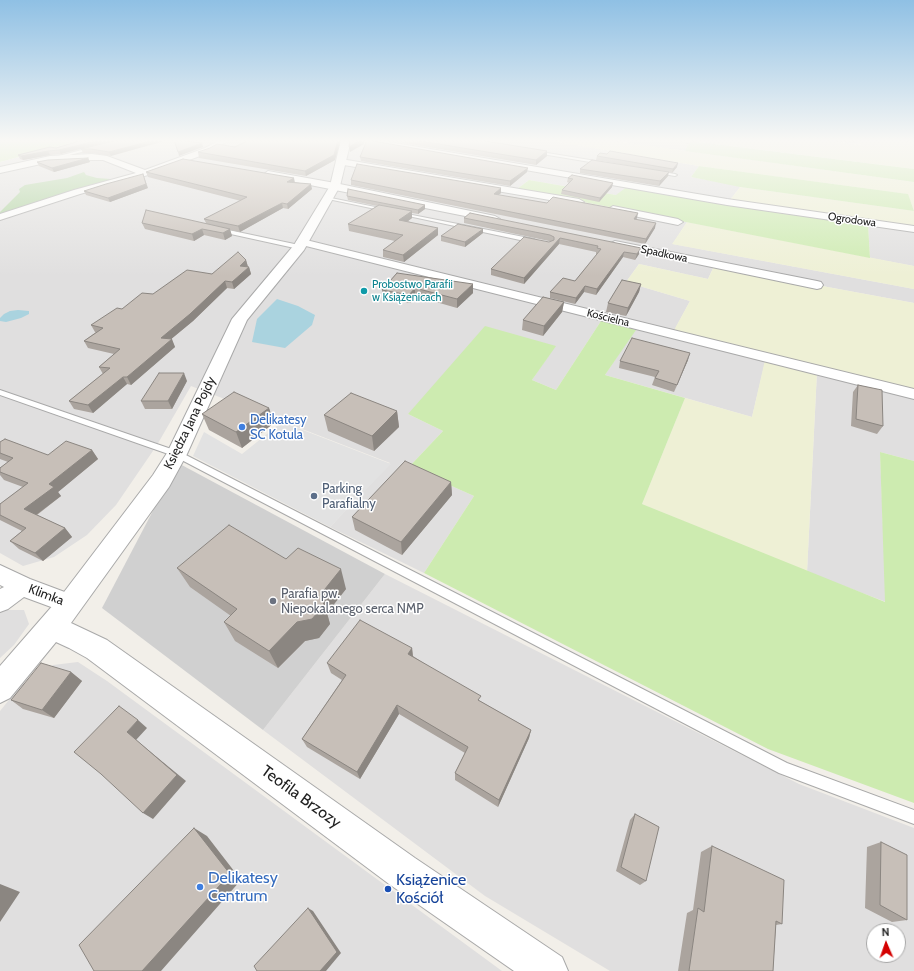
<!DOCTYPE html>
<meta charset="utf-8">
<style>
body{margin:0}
#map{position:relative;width:914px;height:971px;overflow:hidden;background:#f2efe9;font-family:Cabin,sans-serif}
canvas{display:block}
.north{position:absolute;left:866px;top:923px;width:40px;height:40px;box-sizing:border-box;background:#fff;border:1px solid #a7a7a7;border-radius:50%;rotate:358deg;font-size:11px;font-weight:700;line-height:16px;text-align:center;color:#222}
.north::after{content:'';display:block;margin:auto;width:14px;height:18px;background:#d40000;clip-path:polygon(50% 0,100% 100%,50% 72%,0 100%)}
</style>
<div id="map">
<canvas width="914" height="971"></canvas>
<div class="north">N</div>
</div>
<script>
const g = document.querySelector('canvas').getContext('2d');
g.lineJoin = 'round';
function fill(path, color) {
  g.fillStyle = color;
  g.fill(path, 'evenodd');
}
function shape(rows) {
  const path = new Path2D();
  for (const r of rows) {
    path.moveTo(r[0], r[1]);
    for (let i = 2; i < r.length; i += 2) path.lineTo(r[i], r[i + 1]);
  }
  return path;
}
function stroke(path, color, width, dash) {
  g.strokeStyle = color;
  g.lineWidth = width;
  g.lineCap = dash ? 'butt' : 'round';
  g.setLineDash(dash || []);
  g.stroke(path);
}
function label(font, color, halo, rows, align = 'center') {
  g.font = font + ' Cabin,sans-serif';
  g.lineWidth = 3;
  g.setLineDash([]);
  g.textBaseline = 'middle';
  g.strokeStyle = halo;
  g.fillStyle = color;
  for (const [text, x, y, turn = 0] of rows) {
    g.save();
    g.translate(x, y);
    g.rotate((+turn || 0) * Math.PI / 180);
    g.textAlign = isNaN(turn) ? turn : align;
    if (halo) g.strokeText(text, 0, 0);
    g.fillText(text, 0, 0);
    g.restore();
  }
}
const residential = shape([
 [82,140,547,140,699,166,691,177,741,186,730,200,616,195,529,180,517,189,687,222,673,244,914,289,914,303,714,266,708,279,639,264,626,282,690,301,674,331,767,354,752,417,605,375,635,330,601,321,556,390,532,380,555,346,408,414,443,431,409,467,474,496,424,573,330,527,390,463,191,386,157,445,116,505,87,535,54,557,23,566,0,553,0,162],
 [607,140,691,140,685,151],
 [868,224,914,230,914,266,870,258],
 [817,371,914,396,914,461,880,452,886,602,807,572],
 [385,574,799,784,914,828,914,971,610,971,485,896,263,730],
 [874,931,898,931,898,955,874,955],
 [4,610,24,610,29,624,14,645,0,658,0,612],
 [78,662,107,681,502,971,0,971,0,711,22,684,53,665]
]);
const religious = shape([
 [178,463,385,574,263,730,102,608]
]);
const farmland = shape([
 [560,140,607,140,914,182,914,210,907,194,699,166,558,142],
 [691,140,820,140,862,145,856,140,894,140,914,142,914,169,690,141],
 [740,187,914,211,914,228,730,200],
 [687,222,914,266,914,289,672,244],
 [639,264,708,279,714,266,914,303,914,390,673,332,690,301,626,282],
 [765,360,817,371,807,572,642,504,685,398,752,417]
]);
const grass = shape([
 [0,140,82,140,0,162],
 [690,141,914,169,914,182,685,151],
 [699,166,908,194,914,211,740,187,691,177],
 [529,180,616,195,628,186,868,224,870,258,517,189],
 [601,321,636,330,605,375,685,398,642,504,885,602,880,452,914,461,914,803,768,749,424,573,474,496,409,467,443,431,408,414,485,326,556,346,532,380,556,390]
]);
const forest = shape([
 [84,172,86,175,97,178,111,179,104,183,93,184,1,215,0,214,0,212,20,192,19,189,25,185,67,178]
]);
const parking = shape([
 [282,422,391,464,330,527,193,456,204,432,242,454]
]);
const water = shape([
 [277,299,298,306,315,315,312,325,285,348,252,342,257,319],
 [18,310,29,311,29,314,21,318,6,322,0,321,0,318,4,314,10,311]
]);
const service = shape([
 [93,147,94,149,53,159,51,158,93,147],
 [535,151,602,162,604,163,602,164,536,153,535,151],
 [656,171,675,174,677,175,675,176,657,173,656,171],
 [326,197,385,209,387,210,385,211,328,199,326,197],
 [397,212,534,239,537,241,534,243,399,214,397,213,397,212],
 [219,228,299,245,302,247,299,249,217,231,217,229,219,228],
 [0,390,180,452,787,763,914,810,914,824,779,773,174,456,0,395,0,390]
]);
const minor = shape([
 [220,140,229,140,211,152,148,175,80,194,0,220,0,214,74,190,136,173,103,160,92,160,50,162,0,173,0,167,50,156,92,154,107,156,145,170,205,148,220,140],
 [360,140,377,140,727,199,914,226,914,232,727,205,364,142,360,140],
 [679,140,691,140,692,141,688,143,679,140],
 [341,159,579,199,584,202,579,205,338,164,337,162,341,159],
 [268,171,335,183,495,216,500,219,495,222,265,176,264,174,268,171],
 [613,206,678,219,683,222,678,225,609,211,608,209,613,206],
 [302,239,914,389,914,399,298,244,296,242,298,240,302,239],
 [615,241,817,281,821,282,823,285,821,288,817,289,611,246,609,244,615,241],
 [0,565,30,579,78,597,81,604,78,611,70,614,24,597,8,609,0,612,0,589,4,587,0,585,0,565]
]);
const tertiary = shape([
 [341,140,351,140,340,186,304,250,247,320,187,454,169,487,71,623,107,640,415,858,562,957,568,971,514,971,389,884,87,658,69,648,56,642,10,698,0,703,0,666,61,596,153,475,167,453,232,319,294,245,330,186,341,140]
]);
const wall = shape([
 [83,140,61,154,50,155,23,160,20,159,18,155,56,148],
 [118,140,111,156,92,153,83,153,81,149],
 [385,140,479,140,547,151,547,156,536,165],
 [235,147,335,160,306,176,199,158,198,152],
 [597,156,677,167,672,173,596,160],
 [360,157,527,172,510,186,361,161],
 [88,158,90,162,54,172,39,166,37,162],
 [580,169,668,176,659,186,580,173],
 [146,172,294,178,294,183,312,189,288,209,283,208,240,232,230,230,232,236,225,240,204,235,194,241,145,229,142,223,206,223,204,219,241,201,148,177],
 [568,178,612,187,599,202,561,194,562,190,569,183,567,182],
 [351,180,501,193,498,195,637,218,636,219,655,228,645,244,351,185],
 [148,188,110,202,86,195,84,191],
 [347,196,425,205,425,209,418,214,412,213,412,218,408,221,438,235,404,262,383,257,383,250,395,241,349,231,348,224,377,206,348,200],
 [470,213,639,254,635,260,623,257,596,295,584,292,575,304,550,298,550,292,575,281,597,254,596,254,596,252,559,244,524,284,491,275,491,269,551,241,549,241,464,223,464,218],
 [483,233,465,247,441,241,441,236],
 [246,260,248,267,249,267,251,274,234,289,227,288,193,321,171,339,175,347,131,385,127,384,93,413,74,409,69,401,103,374,99,367,114,354,88,348,84,341,96,332,95,332,91,325,122,309,153,294,212,274],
 [397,273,473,293,457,308,415,296,410,303,383,299,382,290],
 [641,284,639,292,626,316,606,312,608,303],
 [564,302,562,312,543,336,522,330,523,320],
 [688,360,674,392,652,385,655,377,619,368,620,361],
 [187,381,172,409,145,409,141,401],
 [858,385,883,426,877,434,851,426,853,392],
 [269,408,274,423,242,448,209,430,202,414],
 [397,411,399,427,374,451,328,431,324,415],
 [0,442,48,455,92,450,98,459,58,492,61,496,37,515,65,528,72,537,43,561,19,549,10,541,22,531,0,520,0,504,23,487,4,480,0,475,0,468,8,462,0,459],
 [451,482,452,495,402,555,355,530,352,517],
 [286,559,346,589,327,613,330,624,319,638,305,641,278,668,235,641,224,622,231,616,190,587,177,568],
 [412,648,413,656,480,701,531,730,529,738,498,807,455,780,455,773,465,753,399,714,360,779,307,747,302,739,342,680,331,673,327,663],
 [71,672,82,681,54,718,23,709,11,700],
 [635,814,646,881,640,885,616,871,630,820],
 [881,842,907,920,892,922,865,908,867,847],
 [712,846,782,924,776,925,773,971,678,971,687,913,693,910,701,852]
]);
const shadedWall = shape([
 [100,140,116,140,61,154,59,150],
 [154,140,168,140,111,156,109,152],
 [338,140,341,140,335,160,306,176,305,171],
 [361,140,364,140,364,144,350,152,349,147],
 [202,143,203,147,179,156,178,152],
 [48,151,50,155,23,160,21,156],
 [547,151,547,156,536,165,536,160],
 [88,158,90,162,54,172,52,168],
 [678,163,677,167,672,173,673,169],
 [528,168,527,172,510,186,510,181],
 [669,172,668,176,659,186,660,181],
 [143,174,148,188,110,202,108,198],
 [294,178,295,183,287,182],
 [613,183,612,187,599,202,600,198],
 [311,184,312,189,288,209,287,204],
 [501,188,501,193,493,199,494,194],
 [282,203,283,208,240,232,238,226],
 [425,205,425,209,418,214,418,210],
 [412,211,412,218,400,227,399,220],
 [638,213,637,218,632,224,634,219],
 [656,223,655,228,645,244,646,239],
 [438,228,438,235,404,262,403,255],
 [202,229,204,235,194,241,192,234],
 [230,229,232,236,225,240,223,233],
 [483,229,483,233,465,247,465,242],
 [560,238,559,244,524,284,524,278],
 [641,248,639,254,635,260,637,254],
 [624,252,623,257,596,295,597,289],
 [246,260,248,267,240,266],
 [249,267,251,274,234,289,232,282],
 [225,281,227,288,193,321,164,345,161,338],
 [473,284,473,293,457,308,457,299],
 [641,284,639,292,626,316,628,308],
 [585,286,584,292,575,304,576,298],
 [415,288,415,296,410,303,409,295],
 [564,302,562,312,543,336,544,326],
 [172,339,175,347,131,385,127,377],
 [690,353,688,360,674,392,677,385],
 [184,373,187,381,172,409,168,401],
 [123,377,127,384,93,413,88,405],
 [269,408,274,423,242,448,236,432],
 [397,411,399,427,374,451,372,436],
 [92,450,98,459,58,492,61,496,32,518,24,509,49,484],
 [451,482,452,495,402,555,401,542],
 [65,528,72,537,43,561,35,553],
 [341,569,346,589,327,613,330,624,319,638,305,641,278,668,269,651],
 [412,648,413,658,408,654],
 [71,672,82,681,54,718,42,710],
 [397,705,399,714,360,779,357,772],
 [138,720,147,728,136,740,186,781,153,819,143,813,127,732],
 [531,730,529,738,498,807,499,800],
 [194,828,207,836,241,880,161,971,142,971],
 [0,884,20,892,0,922],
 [308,908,313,911,341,953,326,971,320,971]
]);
const building = shape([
 [83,140,100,140,59,150,48,151,21,156,18,155,50,147,56,148,83,140],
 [118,140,154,140,109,152,91,149,81,149,118,140],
 [174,140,179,140,202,143,178,152,174,140],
 [249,140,338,140,334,155,305,171,198,152,210,148,217,144,235,147,249,140],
 [350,140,361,140,349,147,350,140],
 [367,140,528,168,510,181,360,157,367,140],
 [414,140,479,140,547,151,536,160,414,140],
 [610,151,678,163,673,169,597,156,600,153,607,154,610,151],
 [88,158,52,168,37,162,48,160,88,158],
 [183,159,294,178,287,182,311,184,287,204,282,203,238,226,204,219,247,197,146,172,183,159],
 [592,160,669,172,660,181,580,169,592,160],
 [357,164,501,188,494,194,547,203,553,197,558,198,638,213,634,219,656,223,646,239,351,180,357,164],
 [143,174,146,184,108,198,84,191,106,184,143,174],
 [572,175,613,183,600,198,562,190,573,179,568,178,572,175],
 [348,189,425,205,418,210,347,196,348,189],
 [379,205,412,211,399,220,438,228,403,255,383,250,403,235,348,224,379,205],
 [146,210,230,229,223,233,202,229,192,234,142,223,146,210],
 [470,213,641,248,637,254,624,252,597,289,585,286,576,298,550,292,563,278,575,281,601,249,597,248,598,246,560,238,524,278,491,269,524,237,549,242,554,240,554,237,550,235,464,218,470,213],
 [458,224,483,229,465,242,441,236,458,224],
 [238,252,246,260,240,266,249,267,232,282,225,281,190,314,161,338,172,339,127,377,123,377,88,405,69,401,110,368,99,367,120,349,84,341,103,328,91,325,117,308,122,309,142,293,153,294,187,270,212,274,238,252],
 [397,273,473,284,457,299,415,288,409,295,382,290,397,273],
 [622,280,641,284,628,308,608,303,622,280],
 [543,297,564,302,544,326,523,320,543,297],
 [632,338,690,353,677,385,655,378,659,371,620,361,632,338],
 [159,373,184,373,168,401,141,401,159,373],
 [858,385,882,390,883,426,856,419,858,385],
 [234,392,269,408,236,432,202,414,234,392],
 [351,393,397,411,372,436,324,415,351,393],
 [5,439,48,455,66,441,92,450,49,484,54,487,24,509,65,528,35,553,10,541,26,528,0,515,0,504,28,483,0,472,0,468,13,458,0,453,0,442,5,439],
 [405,461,451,482,401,542,352,517,405,461],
 [229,525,286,559,298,548,341,569,321,594,324,605,312,619,297,622,269,651,224,622,237,609,177,568,229,525],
 [360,620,412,648,408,654,481,696,478,700,531,730,499,800,455,773,468,747,397,705,357,772,302,739,346,675,327,663,360,620],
 [41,663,71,672,42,710,11,700,41,663],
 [119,706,138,720,127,732,177,775,143,813,101,774,74,752,119,706],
 [635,814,659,827,646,881,621,867,635,814],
 [194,828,230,874,142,971,94,971,79,945,194,828],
 [881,842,907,855,907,920,880,905,881,842],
 [712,846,784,880,782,924,776,921,773,971,689,971,698,908,704,912,712,846],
 [308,908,337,952,320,971,257,971,254,966,308,908]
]);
const markers = [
 [364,291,4,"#0f9aa8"],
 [242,427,4,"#3f7fe0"],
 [314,496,4,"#5c6f8a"],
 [273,601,4,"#6b7280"],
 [200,887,4,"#3f7fe0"],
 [388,889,4,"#1a4fb4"]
];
const farStreetnames = [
 ["Ogrodowa",852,220,8],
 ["Spadkowa",664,254,12],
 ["Kościelna",608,318,14]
];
const farCulturenames = [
 ["Probostwo Parafii",372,285],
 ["w Książenicach",372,298]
];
const shopNames = [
 ["Delikatesy",250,420],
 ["SC Kotula",250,435]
];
const streetNames = [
 ["Księdza Jana Pojdy",190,423,-64],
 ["Klimka",46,595,21]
];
const serviceNames = [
 ["Parking",322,489],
 ["Parafialny",322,504]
];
const worshipNames = [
 ["Parafia pw.",281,594],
 ["Niepokalanego serca NMP",281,609]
];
const nearStreetnames = [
 ["Teofila Brzozy",301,797,36]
];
const nearShopnames = [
 ["Delikatesy",208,878],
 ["Centrum",208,896]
];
const nearTransitnames = [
 ["Książenice",396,880],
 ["Kościół",396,898]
];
fill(residential, '#e0dfdf');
fill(religious, '#d0d0d0');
fill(farmland, '#eef0d5');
fill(grass, '#cdebb0');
fill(forest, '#add19e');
fill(parking, '#e2e2e2');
fill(water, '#aad3df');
stroke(service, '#a9a9a9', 2);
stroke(minor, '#a9a9a9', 2);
stroke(tertiary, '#a9a9a9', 2);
fill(service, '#fff');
fill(minor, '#fff');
fill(tertiary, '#fff');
fill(wall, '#aba49e');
fill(shadedWall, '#8b8681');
fill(building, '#c7bfb8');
stroke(building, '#8b8681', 1);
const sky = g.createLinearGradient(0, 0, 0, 276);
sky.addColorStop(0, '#8fc0e4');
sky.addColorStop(0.51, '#f9f8f5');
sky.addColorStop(1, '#f9f8f500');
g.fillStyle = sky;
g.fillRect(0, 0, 914, 276);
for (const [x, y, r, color] of markers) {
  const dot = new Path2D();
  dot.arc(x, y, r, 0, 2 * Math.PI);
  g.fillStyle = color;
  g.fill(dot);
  stroke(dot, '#fff', 1.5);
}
label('11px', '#222', '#fff', farStreetnames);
label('11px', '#0d838f', '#fff', farCulturenames, 'left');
label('13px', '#366cbe', '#fff', shopNames, 'left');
label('13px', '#222', '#fff', streetNames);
label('13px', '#4e5e75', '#fff', serviceNames, 'left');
label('13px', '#5b616d', '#fff', worshipNames, 'left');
label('16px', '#222', '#fff', nearStreetnames);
label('16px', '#366cbe', '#fff', nearShopnames, 'left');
label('16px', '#164399', '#fff', nearTransitnames, 'left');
</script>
